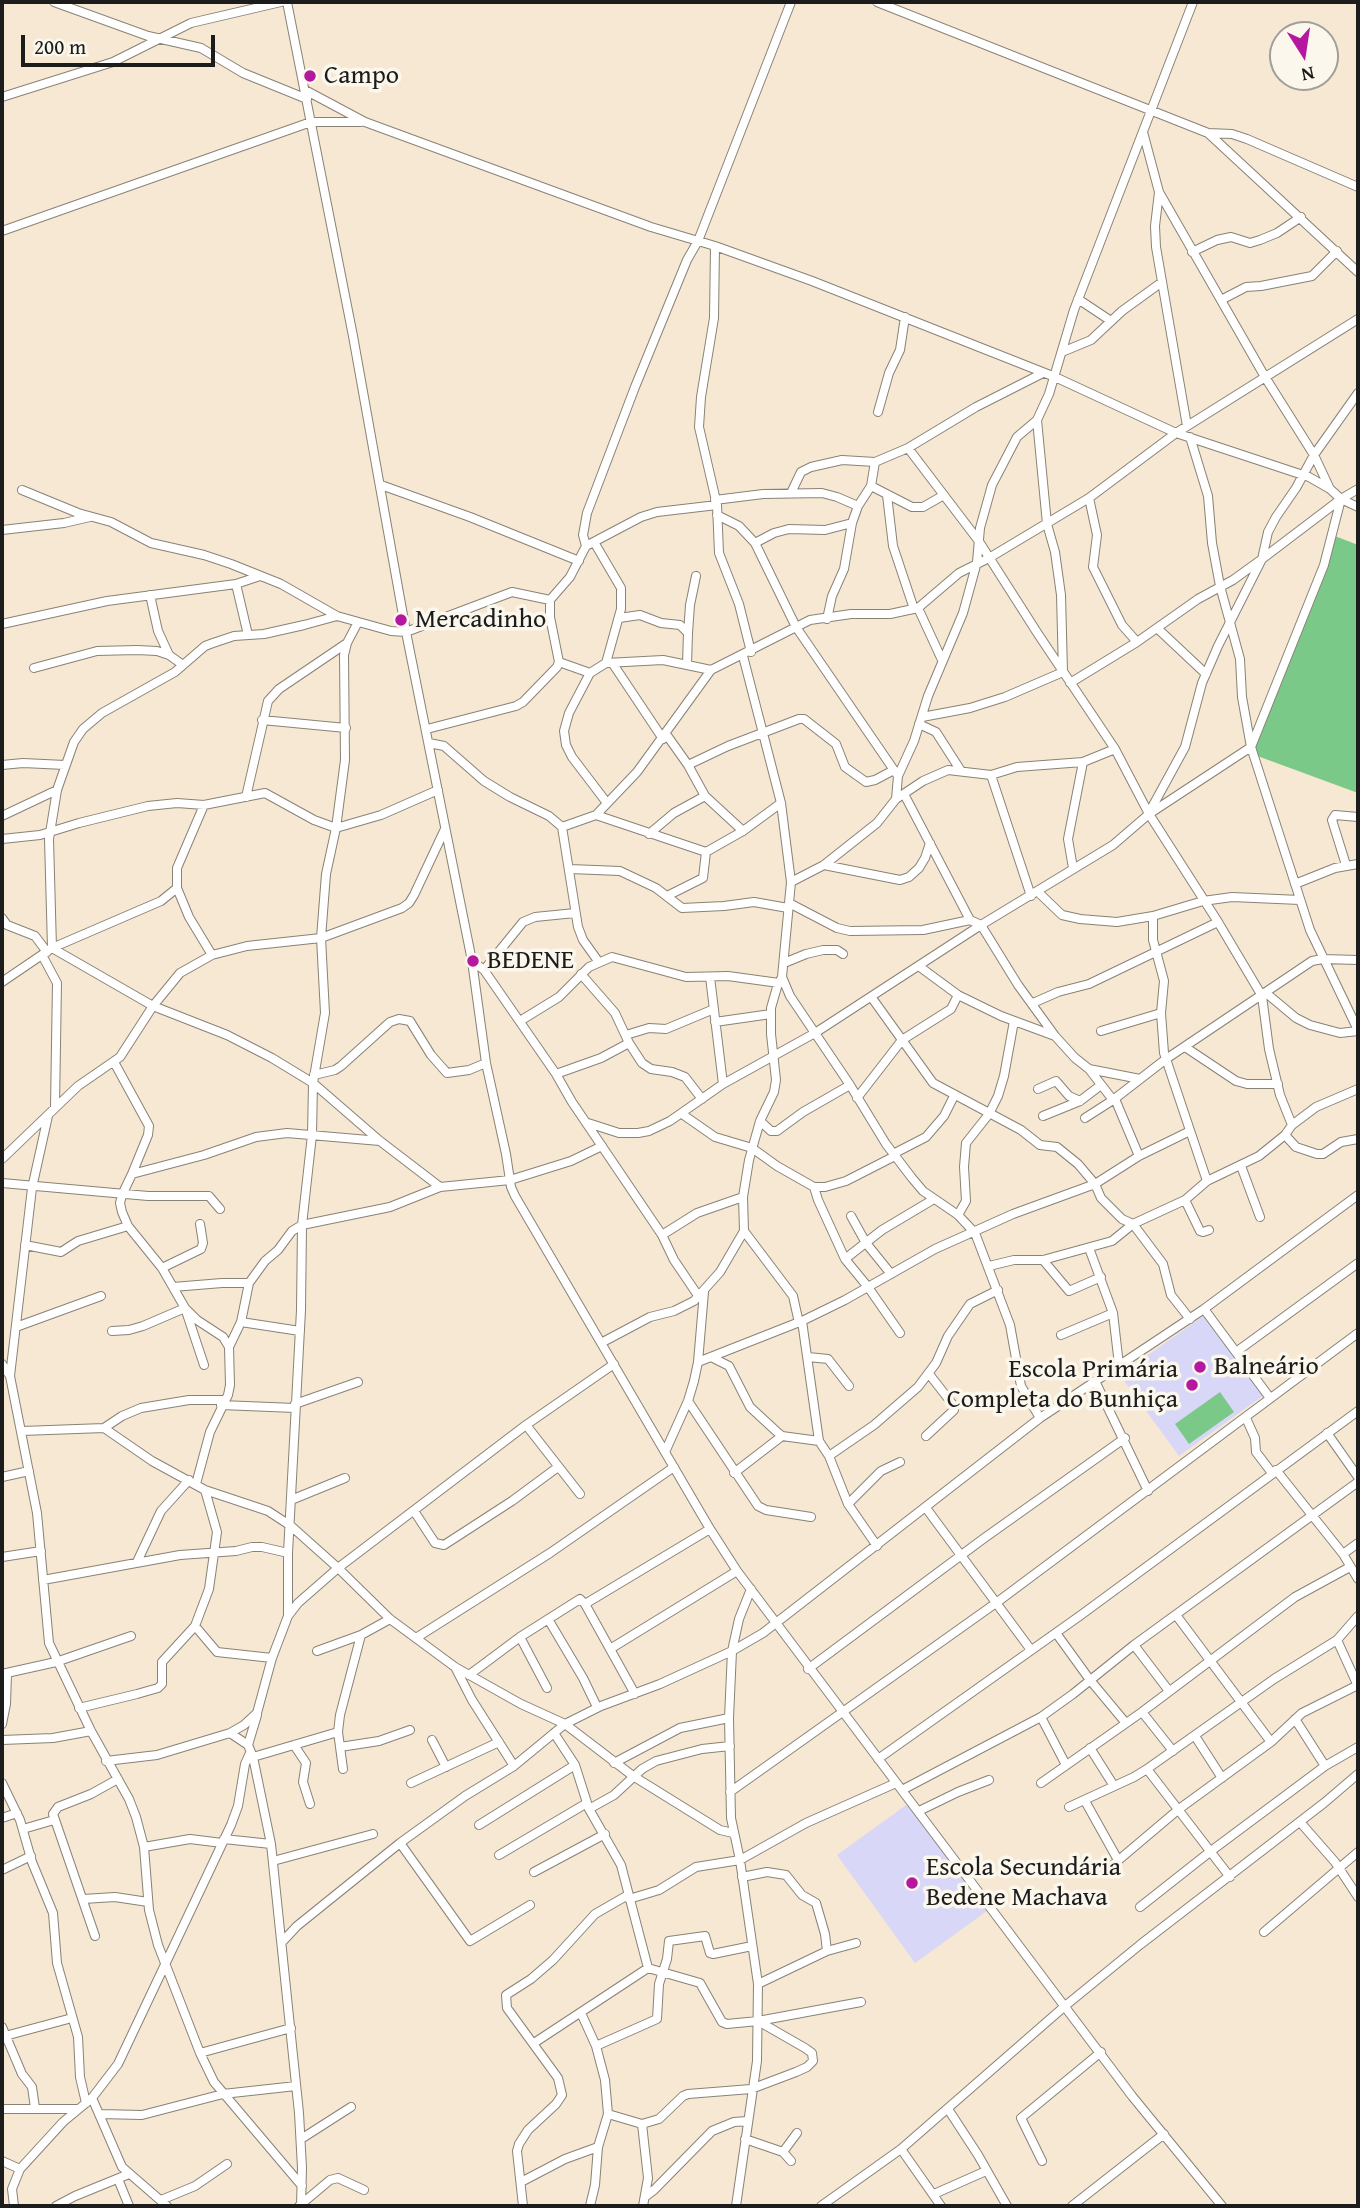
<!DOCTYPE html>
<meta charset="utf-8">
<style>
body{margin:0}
#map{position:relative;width:1360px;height:2208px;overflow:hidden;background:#f6e8d2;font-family:"Gentium Book Plus",serif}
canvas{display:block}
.frame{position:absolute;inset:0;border:4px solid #1c1c1c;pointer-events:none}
.north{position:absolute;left:1269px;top:21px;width:70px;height:70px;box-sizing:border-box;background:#fbf7ec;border:2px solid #a29f99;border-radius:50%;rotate:168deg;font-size:19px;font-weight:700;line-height:28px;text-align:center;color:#1c1c1c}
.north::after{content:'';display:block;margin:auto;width:24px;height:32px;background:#b5179e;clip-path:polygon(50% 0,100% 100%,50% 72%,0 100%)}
.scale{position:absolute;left:21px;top:35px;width:194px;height:32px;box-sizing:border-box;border:4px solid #1c1c1c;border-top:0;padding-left:9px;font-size:21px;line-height:24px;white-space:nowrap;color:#1c1c1c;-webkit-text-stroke:5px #fbf7ec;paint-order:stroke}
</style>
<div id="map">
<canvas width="1360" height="2208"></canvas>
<div class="frame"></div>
<div class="north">N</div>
<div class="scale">200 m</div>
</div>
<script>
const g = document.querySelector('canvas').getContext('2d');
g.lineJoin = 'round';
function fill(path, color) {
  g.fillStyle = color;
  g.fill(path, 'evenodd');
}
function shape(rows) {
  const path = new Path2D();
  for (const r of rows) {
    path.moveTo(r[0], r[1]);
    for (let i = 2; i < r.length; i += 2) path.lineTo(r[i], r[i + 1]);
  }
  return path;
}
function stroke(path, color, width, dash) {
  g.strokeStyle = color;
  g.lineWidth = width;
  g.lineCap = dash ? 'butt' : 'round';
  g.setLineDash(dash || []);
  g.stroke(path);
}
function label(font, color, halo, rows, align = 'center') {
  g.font = font + ' "Gentium Book Plus",serif';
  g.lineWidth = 7;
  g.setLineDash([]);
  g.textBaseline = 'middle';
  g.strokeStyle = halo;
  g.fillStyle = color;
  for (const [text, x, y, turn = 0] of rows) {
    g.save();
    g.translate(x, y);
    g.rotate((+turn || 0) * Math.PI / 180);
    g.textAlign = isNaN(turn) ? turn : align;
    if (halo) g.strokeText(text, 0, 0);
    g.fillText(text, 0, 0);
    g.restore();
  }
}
const built = shape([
 [1206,1314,1264,1395,1179,1456,1120,1375],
 [909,1803,987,1911,915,1963,837,1855]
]);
const green = shape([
 [1335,536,1358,545,1358,793,1252,754],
 [1220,1392,1234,1412,1189,1444,1175,1424]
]);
const minor = shape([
 [54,2,148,36,201,48,243,73,307,99],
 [287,2,353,336,406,632,472,961,486,1063,506,1154,511,1187,515,1196,710,1529,737,1571,1132,2096,1222,2206],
 [877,2,1208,133,1358,272],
 [305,90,365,122,651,227,715,246,812,281,1055,377,1176,433,1309,477,1330,489,1341,499,1358,507],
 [2,97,113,62,191,23,281,2],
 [1143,132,1159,192,1265,377,1314,455,1329,487],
 [1208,133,1232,134,1247,139,1358,187],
 [1159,192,1155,226,1156,247,1187,426],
 [2,231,311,122,361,122],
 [715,246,714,318,701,397,699,427,717,505,719,553,739,604,751,652],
 [1192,252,1217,240,1231,237,1250,243,1260,240,1277,233,1301,217],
 [1078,299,1111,321],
 [1221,300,1246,287,1261,286,1312,276,1337,251],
 [1062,352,1091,340,1122,311,1162,282],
 [878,412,889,373,900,350,905,317],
 [1190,437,1208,496,1212,543,1220,586,1240,659,1242,697,1251,747,1310,930,1358,1030],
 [908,448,978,540,1038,634,1115,749,1149,814,1218,922,1262,996,1269,1049,1280,1095,1292,1125],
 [381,485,470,517,579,561],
 [871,486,912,507,923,507,944,495],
 [22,490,78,513,111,522,151,543,204,555,231,564,281,584,337,616,391,631,406,632,512,592,550,600],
 [791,493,801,472,811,467,842,460,875,462,908,448,976,407,1043,373],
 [887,495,893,546,914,609],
 [1089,498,1097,535,1093,567,1122,625,1137,642],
 [715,500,763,494,822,493,837,497,858,506],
 [717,515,739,526,755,543,796,627,898,776],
 [2,530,64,523,90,517],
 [594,542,621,588,621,609,606,663],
 [755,543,774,533,789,529,825,530,852,523],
 [586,546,641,517,657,512,717,505],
 [236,584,248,635],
 [150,595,158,631,169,655],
 [918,608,942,660],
 [619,618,640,615,661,623,680,625,688,633,687,664],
 [827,619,832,596,844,569,852,523,858,506,871,486,875,462],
 [2,624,107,601,236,584,260,576],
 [1157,628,1206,674],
 [688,633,690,605,696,576],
 [743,656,781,803,791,882],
 [559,662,590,673],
 [613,664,663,739],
 [34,668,97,651,137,650,157,651,169,655,183,665],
 [1070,683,1137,642,1198,599,1233,580,1262,559,1268,532,1276,517,1296,488,1314,455,1358,393],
 [922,717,970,708,1005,697,1063,672,1061,595,1055,552,1047,524,1037,420],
 [262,720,346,728],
 [919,724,936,732,961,771],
 [427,729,516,706,523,702,557,667,559,662,550,617,550,600,570,577,586,546,583,535,587,513,635,387,687,260,698,241,791,2],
 [666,734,688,765,705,796,743,831],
 [429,743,444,746,484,781,510,797,549,816,562,827,578,927,583,940,598,961],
 [2,765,23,763,65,765],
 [688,765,728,746,799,719,804,719,836,744,845,767,866,782,875,780,892,771],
 [991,775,1031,896],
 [904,794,970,920],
 [246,797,268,701,279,689,347,643],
 [896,799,923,781,948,770,991,775,1017,767,1083,762,1115,749],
 [607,803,572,757,566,745,564,731,569,713,590,673,606,663,663,660,711,670],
 [204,805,177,868,177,888,189,917,212,955],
 [1150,811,1185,747,1202,683,1218,646,1262,559,1341,499,1358,489],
 [596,815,706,852,743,831,781,803],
 [2,816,57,790],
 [562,827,596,815,637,772,711,670,810,620,851,614,890,614,918,608,959,573,989,558,1089,498,1176,433,1358,319],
 [649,834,674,813,705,796],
 [2,839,40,835,79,823,148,806,177,803,204,805,265,793,314,820,336,828,381,815,438,790],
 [824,865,900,880,909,877,919,868,925,858,930,843],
 [1346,865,1332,820,1335,815,1358,817],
 [1073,868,1068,839,1083,762],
 [570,869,620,871,656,888,682,908,724,906,754,902,788,908],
 [1295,884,1335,868,1358,864],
 [1038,892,1062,915,1080,919,1117,922,1153,916,1203,901,1232,897,1300,900],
 [667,896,703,878,706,852],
 [789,903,837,928,850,931,923,930,970,920,981,925,1018,985,1055,1036,1075,1058,1089,1069,1113,1100],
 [1153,916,1153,940,1164,981,1161,1013,1164,1053,1207,1181],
 [2,918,7,925,35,936,47,952],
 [52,948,49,839,57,790,74,742,83,729,102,713,175,672,205,646,213,643,234,636,264,634,304,625,337,616],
 [52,948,153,1006,227,1035,272,1058,313,1083,380,1141,440,1187],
 [42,955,57,983,55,1107],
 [472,961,484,970,556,1074,572,1102,662,1235,674,1260,699,1297],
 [784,963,806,954,823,950,837,950,843,954],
 [920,967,958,995,1001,1016,1055,1036],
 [484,970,523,922,535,917,575,913],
 [581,974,615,1013,629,1043,642,1063,651,1069,672,1072,685,1077,702,1099],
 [710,977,723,1084],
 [782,977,790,996,850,1085,886,1144,912,1178,923,1191,958,1215,975,1233,1010,1325,1021,1386,1040,1418],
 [2,982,52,948,161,901,177,888],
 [1266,993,1296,1018,1310,1025,1340,1033,1358,1031],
 [872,998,933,1083,1021,1130,1040,1145,1057,1147,1078,1164,1095,1184,1101,1198,1122,1219,1133,1224,1163,1264,1171,1295,1190,1319],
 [1033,1003,1058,992,1089,984,1218,922],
 [520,1021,559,997,589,967,612,957,686,977,728,976,779,983],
 [715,1022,771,1014],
 [1101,1031,1161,1013],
 [626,1035,649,1028,666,1029,714,1009],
 [1185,1047,1236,1081,1247,1084,1278,1084],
 [114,1062,149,1126,148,1135,132,1174],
 [1089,1069,1140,1079],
 [556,1074,601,1058,629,1043],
 [314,1075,335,1070,341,1066,390,1022,399,1019,410,1021,431,1055,447,1073,469,1070,486,1063],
 [1038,1089,1056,1081,1069,1096,1080,1101],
 [857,1098,902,1040,951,1009,958,995],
 [1115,1099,1139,1156],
 [682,1114,715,1137,752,1148,777,1166,814,1187,825,1187,846,1181,895,1156],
 [1043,1116,1080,1101,1101,1085],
 [1085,1118,1113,1100,1166,1059,1312,961,1323,959,1358,960],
 [760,1121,771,1131,777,1131,803,1112,850,1085],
 [588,1123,619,1133,638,1133,649,1131,670,1121,723,1084,815,1033,981,925,1113,845,1149,814,1251,747,1324,565,1341,499],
 [1285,1135,1296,1147,1317,1154,1323,1154,1341,1142,1358,1139],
 [893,1154,926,1137,944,1116,954,1096],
 [2,1159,78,1086,120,1057,153,1006,180,973,212,955,247,946,321,938,402,908,409,903,414,895,445,829],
 [1241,1166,1260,1217],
 [2,1183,148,1196,209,1196,220,1209],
 [814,1187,818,1200,845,1259,868,1287,900,1333],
 [1185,1200,1200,1231,1203,1232,1209,1230],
 [958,1215,966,1201,964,1167,966,1143,989,1114,998,1096,1004,1076,1014,1021],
 [851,1216,866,1243,891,1274],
 [744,1231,793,1296,799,1323],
 [662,1235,697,1213,743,1197],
 [25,1245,61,1252,78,1241,128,1226],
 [1089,1248,1113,1313,1119,1365],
 [845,1259,882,1230,934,1199],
 [1043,1260,1069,1291,1101,1277],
 [989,1266,1014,1260,1043,1260,1112,1241,1133,1224,1185,1200,1207,1181,1259,1156,1285,1135,1292,1125,1316,1107,1358,1089],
 [162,1268,201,1249,203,1243,200,1224],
 [173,1287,222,1283,249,1283],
 [1204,1309,1270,1398],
 [802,1321,819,1441,829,1456,848,1504,877,1546],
 [241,1322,300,1331],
 [16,1327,101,1296],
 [112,1331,129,1330,143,1326,185,1308,197,1320,223,1337,229,1347],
 [1061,1335,1113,1313],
 [601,1343,650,1317,674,1311,694,1301,720,1272,744,1231,743,1197,749,1160,760,1121,774,1092,776,1080,771,1034,771,1008,777,987,782,977,791,882,824,865,877,823,896,799,898,776,914,741,928,696,963,613,977,562,980,528,992,485,1017,437,1037,420,1049,394,1074,310,1193,2],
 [1236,1352,1358,1263],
 [711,1357,729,1366,750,1407,776,1431,782,1436,819,1441],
 [808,1357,828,1359,849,1386],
 [698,1362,802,1321,845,1300,935,1249,1013,1214,1095,1184,1139,1156,1190,1131],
 [2,1364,10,1376,37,1513,49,1643,91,1731,129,1799,136,1817,144,1847,149,1910,158,1945,200,2053,214,2082,302,2186],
 [204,1365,185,1308,162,1268,128,1226,122,1212,120,1203,122,1195,132,1174,204,1155,256,1137,287,1133,380,1141],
 [10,1376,32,1188,48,1116],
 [1095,1381,1148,1491],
 [688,1401,758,1506,766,1510,811,1517],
 [295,1404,358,1382],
 [221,1405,295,1408],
 [1246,1418,1255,1438,1256,1452,1272,1473],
 [526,1425,580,1494],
 [104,1428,122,1416,141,1408,189,1400,225,1400],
 [22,1431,104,1428,152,1461,205,1490,268,1511,291,1526,338,1568,390,1619,455,1667,521,1704,565,1724,633,1776,720,1830,733,1833],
 [1327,1433,1358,1477],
 [926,1436,954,1410,954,1406,929,1374],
 [665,1452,688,1401,694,1381,698,1362,704,1292],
 [829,1456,874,1425,918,1387,936,1363,948,1336,970,1304,998,1290],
 [1276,1470,1343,1554,1358,1579],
 [734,1473,782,1436],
 [2,1477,29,1471],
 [196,1484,210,1432,228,1395,230,1385,229,1347,241,1322,249,1283,265,1261,278,1250,292,1231,302,1225,390,1207,440,1187,510,1180,571,1161,602,1146],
 [291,1500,345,1478],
 [848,1504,881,1471,900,1462],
 [926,1508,1031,1650],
 [414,1511,435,1543,444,1545,512,1501,558,1467],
 [1343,1554,1358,1543],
 [2,1557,41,1551],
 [137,1562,161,1511,189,1480],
 [43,1580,180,1555,236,1551,252,1547,262,1547,288,1553],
 [585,1604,710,1529],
 [1176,1615,1271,1742],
 [288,1616,288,1553,301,1310,302,1225,312,1135,313,1083,325,1013,321,938,326,874,336,828,345,760,344,655,347,643,357,624],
 [548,1619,583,1678,597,1707],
 [195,1626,217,1652,272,1658],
 [1056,1633,1090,1680,1125,1722],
 [520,1637,547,1688],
 [416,1638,550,1553,674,1467],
 [1337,1640,1358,1686],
 [1134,1645,1169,1691],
 [610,1649,737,1571],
 [317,1651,361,1635,390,1619],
 [455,1667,472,1700,514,1766],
 [808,1669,983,1539,1125,1438],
 [2,1674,56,1662,131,1636],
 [469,1675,520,1637,580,1599,585,1604,635,1694],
 [79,1708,137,1694,158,1688,162,1684,162,1662,195,1626,209,1589,217,1532,205,1490],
 [1142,1712,1173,1751],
 [1041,1717,1066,1765],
 [1295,1719,1325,1766],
 [2,1724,6,1704,7,1674],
 [230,1733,248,1745,253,1757,271,1844,299,2113,302,2168,301,2206],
 [554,1733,575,1765,589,1809,621,1865,648,1968],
 [1195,1736,1222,1778],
 [2,1740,53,1738,91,1731],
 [432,1740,446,1767],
 [248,1745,257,1715],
 [294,1745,306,1763,303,1782,310,1804],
 [340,1747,379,1741,410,1730],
 [1090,1748,1114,1786],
 [253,1757,338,1732],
 [878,1759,1081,1615,1358,1411],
 [106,1761,157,1755,230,1733,244,1725,257,1713,272,1658,288,1616,298,1603,338,1568,526,1425,614,1364],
 [614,1763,680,1728,729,1718],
 [343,1769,338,1732,340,1715,361,1635],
 [1147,1769,1230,1877],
 [2,1783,20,1820,32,1862,53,1913,57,1963,78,2037,80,2077,86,2103],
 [411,1783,499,1742],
 [1041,1783,1142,1712,1295,1597,1350,1567],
 [902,1790,1041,1717,1073,1694,1134,1645,1358,1482],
 [730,1792,996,1603,1358,1333],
 [1085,1801,1118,1860],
 [1069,1807,1134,1777,1147,1769,1274,1679,1337,1640,1358,1616],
 [589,1809,614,1795,642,1769,656,1761,702,1749,730,1746],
 [919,1811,958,1792,989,1780],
 [2,1818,17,1813],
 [1300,1822,1335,1862,1358,1897],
 [479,1825,575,1765],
 [23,1829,54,1820],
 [224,1839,271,1844],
 [400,1843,470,1941,530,1905],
 [144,1847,190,1839,222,1843],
 [499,1855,587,1803],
 [273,1861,373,1834],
 [1108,1869,1179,1809,1271,1742,1302,1713,1358,1685],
 [2,1870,31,1856],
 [534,1872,605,1834],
 [742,1877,767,1872,786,1875,802,1895,816,1903,825,1934,827,1951],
 [83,1899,115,1897,148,1902],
 [629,1899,659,1890,696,1867,740,1860,806,1823,896,1783],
 [1140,1907,1211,1851,1325,1766,1358,1747],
 [1264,1932,1358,1852],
 [95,1936,53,1814,58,1807,91,1794,118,1779],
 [282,1942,297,1926,400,1843,465,1796,514,1766,565,1724,601,1706,660,1684,732,1651,763,1633,1040,1418,1204,1309,1358,1195],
 [648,1968,700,1983,722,2022,727,2024,758,2021,861,2002],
 [758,1984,827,1951,856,1943],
 [581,2013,596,2046,605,2080,608,2114,598,2147,595,2185,590,2206],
 [2,2027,22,2074,32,2087,35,2108],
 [5,2036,72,2018],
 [534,2043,648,1968],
 [596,2046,657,2019,659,1984,667,1959,669,1941,705,1936,710,1953,713,1954,752,1946],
 [200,2053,291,2028],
 [92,2098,122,2167,167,2206],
 [2,2109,77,2109],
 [948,2109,978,2155,1007,2206],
 [100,2114,142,2115,223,2094,296,2086],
 [608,2114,642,2124,659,2119,683,2096,688,2094,751,2089,796,2072,807,2067,813,2061,812,2053,805,2048,758,2021],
 [642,2124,648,2178,643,2206],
 [301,2139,351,2107],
 [745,2139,783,2152,791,2161],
 [901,2149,941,2206],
 [783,2152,797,2133],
 [2,2161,20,2169],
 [1042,2161,1021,2118,1101,2052],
 [118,2179,129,2206],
 [521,2182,565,2159,598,2147],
 [934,2194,986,2171],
 [646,2196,654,2190,712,2131,734,2122,747,2121],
 [161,2200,195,2186,227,2164],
 [14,2206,12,2189,20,2169,63,2122,92,2098,118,2064,231,1825,238,1806,245,1764,250,1753],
 [56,2206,75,2196,129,2174],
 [299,2206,330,2180,338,2178,364,2190],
 [523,2206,517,2151,519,2144,528,2130,556,2104,562,2095,558,2078,507,2008,506,1995,531,1979,553,1960,595,1914,628,1895],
 [736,2206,757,2061,758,1984,740,1860,731,1818,729,1718,732,1651,739,1619,751,1589],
 [821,2206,901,2149,1065,2006,1141,1944,1324,1803,1358,1774],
 [1072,2206,1164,2134]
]);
const markers = [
 [310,76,7,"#b5179e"],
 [401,620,7,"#b5179e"],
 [473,961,7,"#b5179e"],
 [1200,1367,7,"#b5179e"],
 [1192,1385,7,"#b5179e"],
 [912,1883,7,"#b5179e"]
];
const poiNames = [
 ["Campo",324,76],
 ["Mercadinho",415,620],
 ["BEDENE",487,961],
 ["Balneário",1214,1367],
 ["Escola Primária",1178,1370,"right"],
 ["Completa do Bunhiça",1178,1400,"right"],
 ["Escola Secundária",926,1868],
 ["Bedene Machava",926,1898]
];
fill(built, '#d8d7f8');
fill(green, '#7bc989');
stroke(minor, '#898277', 10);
stroke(minor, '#fff', 8);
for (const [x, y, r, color] of markers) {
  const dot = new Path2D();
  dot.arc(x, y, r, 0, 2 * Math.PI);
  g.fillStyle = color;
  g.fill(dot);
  stroke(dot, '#fbf7ec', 2.5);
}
label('26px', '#1c1c1c', '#fbf7ec', poiNames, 'left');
</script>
